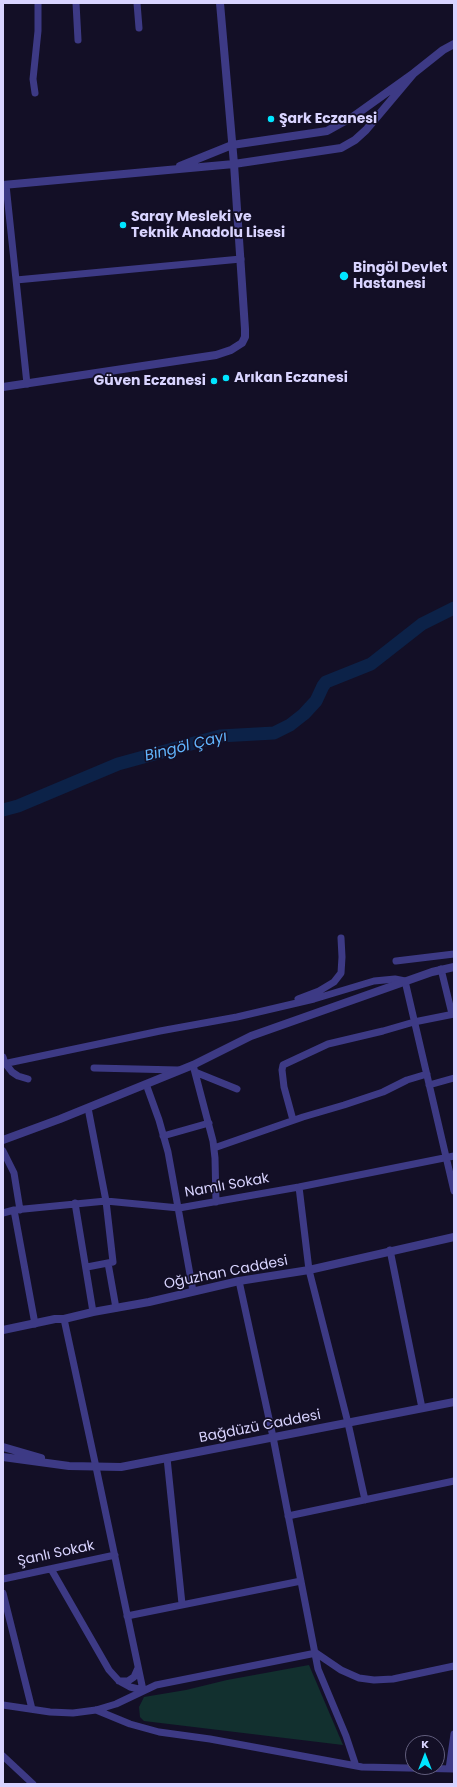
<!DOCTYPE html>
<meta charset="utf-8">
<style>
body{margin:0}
#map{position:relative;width:457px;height:1787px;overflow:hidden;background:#130f26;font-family:Poppins,sans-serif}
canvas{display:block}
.frame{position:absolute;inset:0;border:4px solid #d9d4ff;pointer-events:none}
.north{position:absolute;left:405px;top:1735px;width:40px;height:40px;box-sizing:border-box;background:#130f26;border:1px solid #625e7d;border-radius:50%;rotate:0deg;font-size:11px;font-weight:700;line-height:16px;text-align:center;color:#d9d4ff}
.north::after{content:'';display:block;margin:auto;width:14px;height:18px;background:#00e5ff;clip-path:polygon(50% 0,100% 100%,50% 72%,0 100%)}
</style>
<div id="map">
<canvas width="457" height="1787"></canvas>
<div class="frame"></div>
<div class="north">K</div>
</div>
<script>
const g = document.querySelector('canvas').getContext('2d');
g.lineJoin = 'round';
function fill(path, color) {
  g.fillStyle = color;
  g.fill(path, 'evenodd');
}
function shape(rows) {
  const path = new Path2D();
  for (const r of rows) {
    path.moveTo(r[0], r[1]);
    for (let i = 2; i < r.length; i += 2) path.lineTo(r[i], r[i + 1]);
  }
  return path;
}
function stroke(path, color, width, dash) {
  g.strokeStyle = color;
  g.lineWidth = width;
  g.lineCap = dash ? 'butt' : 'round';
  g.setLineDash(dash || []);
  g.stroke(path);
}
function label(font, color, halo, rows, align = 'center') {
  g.font = font + ' Poppins,sans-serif';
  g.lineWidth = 3.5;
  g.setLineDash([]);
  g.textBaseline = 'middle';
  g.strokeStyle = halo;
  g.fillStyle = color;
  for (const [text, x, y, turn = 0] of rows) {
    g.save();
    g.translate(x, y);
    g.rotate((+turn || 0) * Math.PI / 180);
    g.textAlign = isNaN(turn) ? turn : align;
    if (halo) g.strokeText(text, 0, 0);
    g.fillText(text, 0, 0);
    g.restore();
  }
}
const green = shape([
 [309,1665,343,1745,144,1721,140,1717,139,1707,144,1697,186,1690,227,1680]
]);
const river = shape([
 [3,810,18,806,118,764,220,736,274,733,290,725,304,714,316,701,323,686,326,682,371,664,422,624,454,608]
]);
const minor = shape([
 [76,3,78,40],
 [137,3,139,28],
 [35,93,33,79,38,31,38,3],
 [6,185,27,384],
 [16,280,241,259],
 [396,961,454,954],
 [441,969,452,1014],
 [298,999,319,991,334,982,341,973,342,957,341,938],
 [3,1057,5,1063,12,1072,18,1076,28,1079],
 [3,1064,160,1031,237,1017,314,999,374,981,395,979,405,981,454,1191],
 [193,1065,213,1141,215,1158,216,1202],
 [94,1068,178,1070],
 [195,1072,237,1089],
 [146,1084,159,1120,168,1152,193,1291],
 [429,1085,454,1078],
 [293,1120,284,1087,282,1070,283,1065,328,1044,383,1031,414,1022,454,1014],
 [163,1136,209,1123],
 [214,1148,303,1117,344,1105,383,1092,407,1080,427,1074],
 [3,1151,14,1173,20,1210],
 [299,1187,309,1270,348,1423,365,1500],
 [75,1203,93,1312],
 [14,1210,35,1324],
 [3,1213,14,1210,106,1201,179,1208,299,1187,454,1156],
 [390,1250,422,1408],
 [108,1263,116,1308],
 [87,1267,113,1262,106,1201,88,1108],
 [239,1281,273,1437,318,1669,346,1736,356,1766],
 [167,1458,182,1604],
 [288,1516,454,1481],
 [51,1569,109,1670,119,1681,130,1687,143,1690,96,1467,64,1319],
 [3,1579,115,1555],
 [3,1593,32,1709],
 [127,1616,301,1581],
 [119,1681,128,1681,134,1677,138,1668],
 [3,1705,50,1712,73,1713,96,1710,116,1704,156,1685,316,1653,341,1670,359,1678,374,1680,393,1679,454,1666],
 [96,1710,130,1724,159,1732,210,1739,362,1767,454,1769],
 [3,1756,33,1784],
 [449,1769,454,1734]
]);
const tertiary = shape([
 [180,166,232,145,327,131,354,116,414,73,443,50,454,44],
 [3,185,234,164,341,148,355,140,366,130,414,73],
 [3,387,216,355,231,350,242,343,245,337,245,329,234,164,220,3],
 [3,1140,60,1119,193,1065,251,1036,432,972,454,967],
 [3,1330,55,1319,64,1319,93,1312,149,1302,239,1281,309,1270,454,1237],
 [3,1447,41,1458],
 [3,1457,69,1466,121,1467,454,1402]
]);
const markers = [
 [271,119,4,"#00e5ff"],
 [123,225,4,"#00e5ff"],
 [344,276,5,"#00e5ff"],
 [226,378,4,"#00e5ff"],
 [214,381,4,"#00e5ff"]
];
const poiNames = [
 ["Şark Eczanesi",279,119],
 ["Saray Mesleki ve",131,217],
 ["Teknik Anadolu Lisesi",131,233],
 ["Bingöl Devlet",353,268],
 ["Hastanesi",353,284],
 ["Arıkan Eczanesi",234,378],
 ["Güven Eczanesi",206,381,"right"]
];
const streetNames = [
 ["Namlı Sokak",227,1186,-10],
 ["Oğuzhan Caddesi",226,1273,-11],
 ["Bağdüzü Caddesi",260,1427,-11],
 ["Şanlı Sokak",56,1554,-12]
];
const waterNames = [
 ["Bingöl Çayı",186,747,-14]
];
fill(green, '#12302f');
stroke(river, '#0c2248', 13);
stroke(minor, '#3d3a85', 7);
stroke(tertiary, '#3d3a85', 8);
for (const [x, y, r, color] of markers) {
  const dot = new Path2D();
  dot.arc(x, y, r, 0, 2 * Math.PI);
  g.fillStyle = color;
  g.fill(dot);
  stroke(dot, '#130f26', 1.5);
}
label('bold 14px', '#d9d4ff', '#130f26', poiNames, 'left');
label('14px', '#d9d4ff', '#130f26', streetNames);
label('italic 15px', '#62b6ff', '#130f26', waterNames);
</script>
